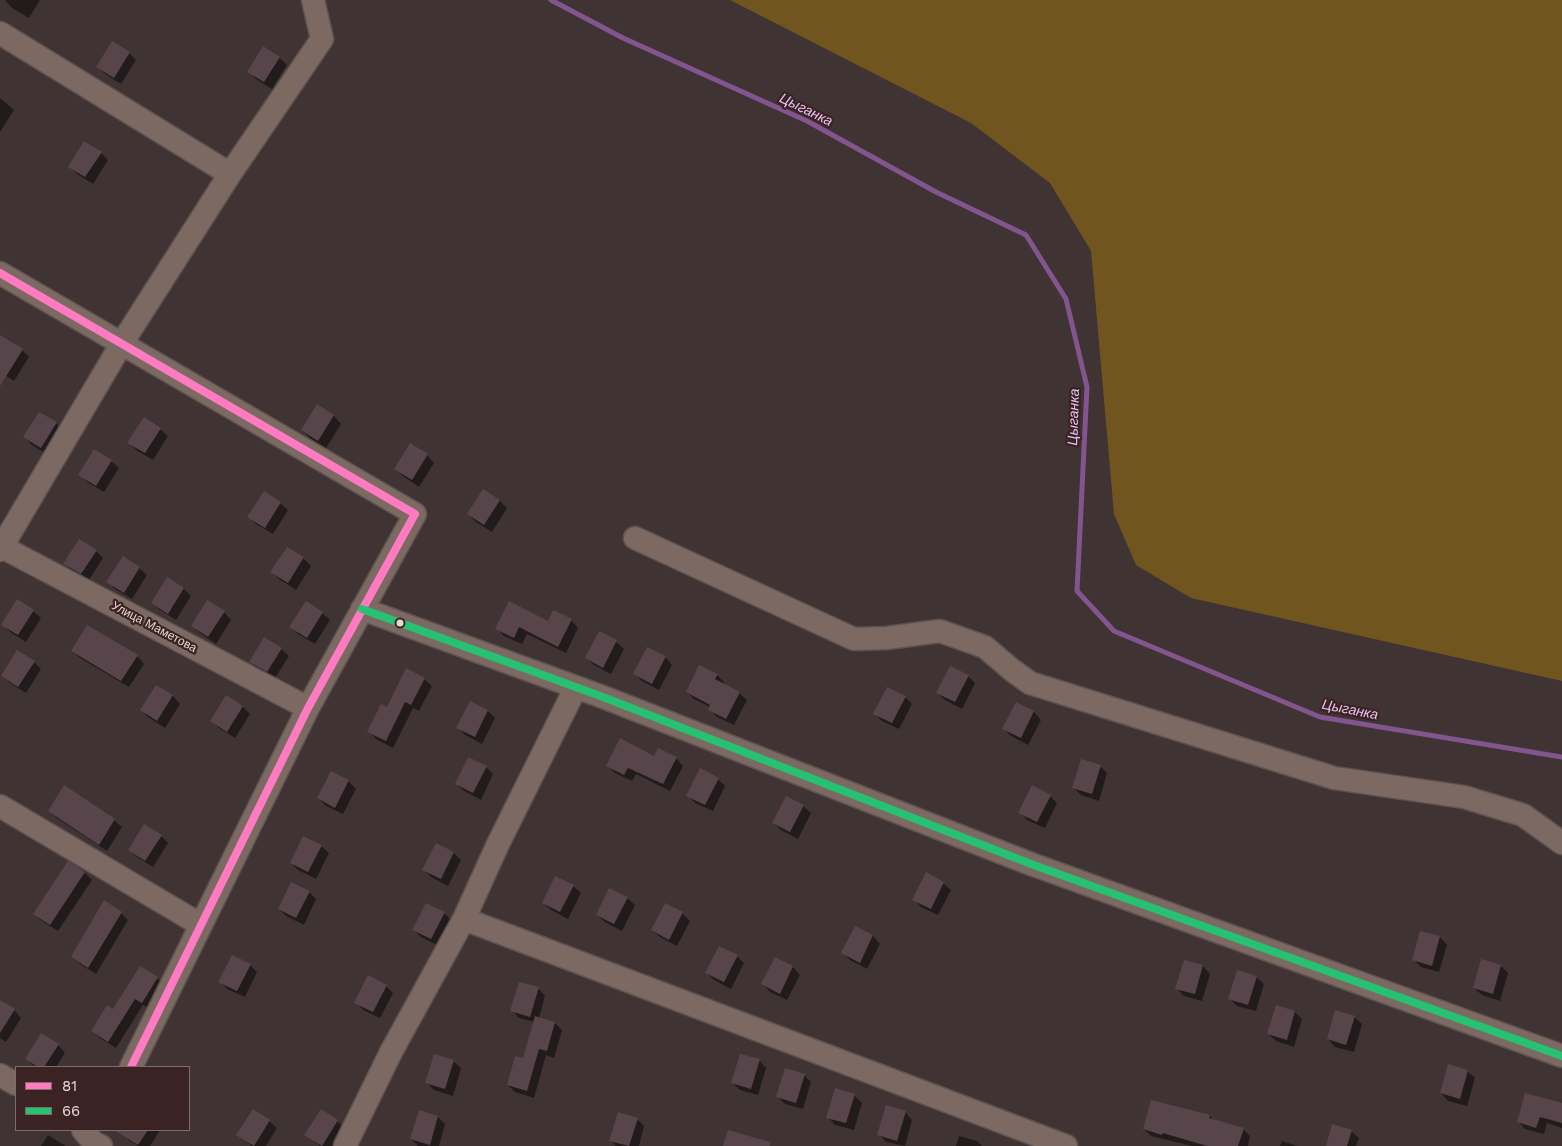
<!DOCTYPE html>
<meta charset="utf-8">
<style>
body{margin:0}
#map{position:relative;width:1562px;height:1146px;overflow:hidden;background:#403333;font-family:"Work Sans",sans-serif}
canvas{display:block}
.legend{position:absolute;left:15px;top:1066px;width:175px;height:65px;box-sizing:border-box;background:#3b2323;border:1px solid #7f6b6a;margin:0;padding:6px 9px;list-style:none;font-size:15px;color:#e6d6d5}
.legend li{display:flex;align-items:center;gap:10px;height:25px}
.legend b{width:25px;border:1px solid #7f6b6a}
</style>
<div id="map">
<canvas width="1562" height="1146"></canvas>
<ul class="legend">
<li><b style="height:6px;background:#fe7ac1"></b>81</li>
<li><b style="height:6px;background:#26c172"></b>66</li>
</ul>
</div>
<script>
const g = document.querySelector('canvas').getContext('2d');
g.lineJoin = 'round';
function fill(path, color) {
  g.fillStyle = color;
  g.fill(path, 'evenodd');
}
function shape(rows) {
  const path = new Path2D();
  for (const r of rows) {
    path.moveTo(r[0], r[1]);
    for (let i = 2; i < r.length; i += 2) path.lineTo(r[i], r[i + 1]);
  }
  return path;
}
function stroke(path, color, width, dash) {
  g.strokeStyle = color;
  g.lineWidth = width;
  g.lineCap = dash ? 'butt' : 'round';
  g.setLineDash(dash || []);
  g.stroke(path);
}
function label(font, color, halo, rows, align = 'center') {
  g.font = font + ' "Work Sans",sans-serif';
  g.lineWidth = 4.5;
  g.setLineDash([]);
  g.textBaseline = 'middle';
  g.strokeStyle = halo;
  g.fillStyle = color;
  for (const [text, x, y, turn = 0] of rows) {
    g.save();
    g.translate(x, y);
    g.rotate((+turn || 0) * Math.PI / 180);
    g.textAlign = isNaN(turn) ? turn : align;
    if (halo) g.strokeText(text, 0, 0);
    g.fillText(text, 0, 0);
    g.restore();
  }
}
const green = shape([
 [730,0,1562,0,1562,681,1191,598,1136,565,1114,514,1091,251,1050,183,971,123]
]);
const shadow = shape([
 [5,0,40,0,29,18,12,8],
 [263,47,280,58,287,65,272,89,256,79,248,71],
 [129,53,136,60,121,84,105,74,98,67],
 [0,98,14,110,0,132],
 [101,153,108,160,93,184,77,174,69,166],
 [0,336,22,350,29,357,14,381,0,372],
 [317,406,334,416,341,424,326,448,310,438,302,430],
 [40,413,56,423,63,431,48,455,32,445,25,437],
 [160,429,168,436,153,460,136,450,129,442],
 [427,455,434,463,419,487,403,476,396,469],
 [111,461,119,468,104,492,87,482,80,474],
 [483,490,500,501,507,508,492,532,476,522,468,514],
 [264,493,280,503,288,510,273,534,256,524,249,517],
 [287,548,303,558,311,566,296,590,279,579,272,572],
 [96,551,103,558,89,580,72,571,65,564],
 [139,568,147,575,132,599,115,589,108,582],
 [167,579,184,589,191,596,176,620,160,610,152,603],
 [306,603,322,613,330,620,315,644,298,634,291,627],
 [33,611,41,618,26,642,10,632,2,624],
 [224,612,231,620,216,644,200,633,192,626],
 [571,620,578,628,566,653,527,634,522,644,504,636,497,628],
 [599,633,616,642,624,649,611,674,594,665,586,658],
 [281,649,289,656,275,678,258,669,250,662],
 [72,651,137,656,144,664,129,687,80,658],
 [665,657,672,665,659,690,642,681,635,674],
 [34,662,41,669,26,693,10,683,2,676],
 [717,675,724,682,723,685,739,693,747,700,734,725,717,717,709,709,710,707,694,699,687,692],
 [968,676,975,683,962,709,945,700,938,693],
 [424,679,432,686,419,711,413,708,393,748,376,739,369,731],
 [156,686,173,696,180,704,165,728,148,717,141,710],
 [226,697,243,707,250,714,235,738,219,728,211,720],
 [905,697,912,704,899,729,882,721,875,714],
 [470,702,488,711,495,718,482,744,465,735,458,728],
 [1017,704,1034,712,1041,720,1028,745,1011,736,1004,729],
 [655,757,676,758,683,766,670,791,636,774,632,781,615,773,607,765],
 [1100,766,1107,773,1099,801,1081,795,1074,788],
 [486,767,493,774,481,800,464,791,456,784],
 [718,779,725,786,713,811,695,803,688,795],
 [348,781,356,789,343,814,326,806,318,798],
 [1050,796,1057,803,1045,828,1027,820,1020,812],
 [803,806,811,813,798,839,781,830,774,823],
 [50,811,114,820,122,827,107,851,57,818],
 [161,836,168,843,153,867,137,857,129,850],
 [437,844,454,853,461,860,448,886,431,877,424,870],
 [321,846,329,853,316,879,298,870,291,863],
 [68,863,85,873,92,880,58,931,42,921,34,914],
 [943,883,951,890,938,915,921,907,914,899],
 [573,886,581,893,568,919,551,910,543,903],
 [309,892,316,899,304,925,286,916,279,909],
 [627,898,635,905,622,931,605,922,597,915],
 [665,905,682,913,690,921,677,946,660,937,652,930],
 [121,913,128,920,96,974,80,964,72,957],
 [444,913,451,920,439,946,421,937,414,930],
 [855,928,873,936,880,944,867,969,850,960,843,953],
 [1421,932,1440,937,1447,945,1439,972,1421,967,1413,959],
 [737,956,744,963,731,989,714,980,707,973],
 [775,959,793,967,800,975,787,1000,770,992,763,984],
 [1184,961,1203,966,1210,974,1202,1001,1184,996,1176,988],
 [250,965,257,972,245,997,227,989,220,981],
 [1501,966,1508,973,1500,1001,1482,995,1474,988],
 [1256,977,1264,984,1256,1011,1237,1006,1230,999],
 [157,978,164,985,149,1009,143,1005,116,1048,100,1038,92,1031],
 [386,986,393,993,380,1018,363,1010,356,1002],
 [538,988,545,996,539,1018,555,1023,562,1030,554,1058,546,1055,534,1098,515,1092,508,1085,524,1060,535,1022,519,1018,512,1010],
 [0,1002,14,1010,21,1018,6,1042,0,1038],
 [1277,1007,1295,1012,1302,1019,1294,1047,1276,1041,1268,1034],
 [1354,1017,1362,1024,1354,1052,1335,1047,1328,1039],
 [58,1045,65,1053,56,1067,35,1067,26,1059],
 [759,1060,766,1068,758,1095,740,1090,733,1083],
 [453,1061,461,1068,453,1096,434,1090,427,1083],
 [1467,1071,1475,1078,1467,1106,1448,1101,1441,1093],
 [804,1075,811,1082,803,1109,785,1104,778,1097],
 [854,1095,862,1103,854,1130,835,1125,828,1117],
 [1562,1104,1562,1128,1547,1123,1544,1134,1525,1129,1518,1121],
 [1191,1111,1210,1116,1214,1121,1243,1129,1250,1136,1248,1146,1192,1146,1151,1136,1144,1129],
 [419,1112,438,1117,445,1124,439,1146,418,1146,411,1139],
 [905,1112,912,1120,905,1146,886,1142,879,1134],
 [637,1119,644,1126,639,1146,616,1146,611,1141],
 [269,1121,277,1128,266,1146,252,1146,238,1135],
 [337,1121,345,1128,334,1146,320,1146,306,1135],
 [125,1130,160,1130,150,1146,138,1146,130,1141,122,1134],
 [1351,1131,1359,1138,1356,1146,1327,1146],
 [48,1135,64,1145,65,1146,41,1146],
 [959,1136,977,1141,982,1146,956,1146],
 [1282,1141,1297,1146,1280,1146]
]);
const stream = shape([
 [551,0,623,38,807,121,936,192,1026,235,1066,299,1087,387,1077,591,1114,631,1320,717,1562,757]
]);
const building = shape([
 [112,41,130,52,114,78,96,67],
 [263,46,280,57,264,82,247,72],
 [84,141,102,152,85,177,68,167],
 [0,335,23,349,0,386],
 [317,404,334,415,318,441,301,430],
 [39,412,57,422,41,448,23,437],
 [144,417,161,428,145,453,127,443],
 [410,443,428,454,412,480,394,469],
 [94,449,112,460,96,486,78,475],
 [483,489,500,500,484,525,467,514],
 [264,491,281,502,265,528,247,517],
 [79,539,97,550,81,574,63,564],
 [287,547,304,557,288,583,270,572],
 [123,556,140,567,124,593,106,582],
 [167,577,184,588,168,614,151,603],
 [17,599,34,610,18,635,1,625],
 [207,600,225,611,208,637,191,626],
 [306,601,323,612,307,638,289,627],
 [509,601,548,621,553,610,572,619,558,647,519,627,514,638,495,629],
 [87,625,138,655,121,681,71,651],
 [599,631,617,640,603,668,585,658],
 [264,637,282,648,267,672,249,662],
 [647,647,666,656,652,684,633,674],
 [17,650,35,661,18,687,1,676],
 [699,665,718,674,715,679,740,692,726,719,708,710,710,705,686,692],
 [950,666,969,675,955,702,936,693],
 [406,668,425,678,411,705,405,702,386,741,367,732,381,704,387,707],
 [156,685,173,695,157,721,140,710],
 [887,687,906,696,892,723,873,714],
 [226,695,243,706,227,732,210,721],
 [470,701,488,710,475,737,456,728],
 [1016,702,1034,711,1021,738,1002,729],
 [620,738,654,756,658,748,677,757,663,784,628,768,624,775,606,766],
 [468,757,487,766,473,793,455,784],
 [1081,759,1101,765,1092,794,1072,788],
 [700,768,719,778,705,805,686,796],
 [331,771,349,780,335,808,317,798],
 [64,785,115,819,99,845,48,811],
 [1032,785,1051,795,1037,822,1018,813],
 [786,796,804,805,790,832,772,823],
 [144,824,162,835,145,861,128,850],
 [303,836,322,845,308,872,290,863],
 [436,843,454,852,441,879,422,870],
 [68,861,85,872,50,925,33,914],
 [926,872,944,882,931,909,912,900],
 [555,876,574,885,560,912,542,903],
 [291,882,310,891,296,918,278,909],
 [609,888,628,897,614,924,596,915],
 [104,900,122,912,88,968,71,957],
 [426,903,445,912,431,939,412,930],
 [665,903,683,912,669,940,651,930],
 [855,926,873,935,860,963,841,953],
 [1420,931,1440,936,1432,966,1412,960],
 [719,946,738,955,724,982,705,973],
 [232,955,251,964,237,991,218,982],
 [775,957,793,966,780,994,761,984],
 [1481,959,1501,965,1493,994,1473,988],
 [1184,960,1203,965,1195,994,1175,989],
 [140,966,158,977,142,1003,135,999,108,1042,91,1031,107,1005,113,1009],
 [1237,970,1257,976,1248,1005,1228,999],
 [368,975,387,985,373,1012,354,1003],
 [519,982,539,987,530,1017,510,1011],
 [0,1000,15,1009,0,1033],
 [1276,1005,1295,1011,1287,1040,1267,1034],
 [1335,1010,1355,1016,1346,1045,1327,1039],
 [535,1016,555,1022,547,1051,539,1049,527,1091,507,1085,515,1056,523,1058],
 [41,1033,59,1044,44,1067,38,1067,25,1059],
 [434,1054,454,1060,445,1089,425,1083],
 [740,1054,760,1059,751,1089,731,1083],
 [1448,1064,1468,1070,1460,1099,1440,1093],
 [785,1068,805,1074,796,1103,776,1097],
 [835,1088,855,1094,846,1123,826,1118],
 [1525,1093,1562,1103,1562,1123,1540,1117,1536,1128,1517,1122],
 [1151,1100,1210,1115,1209,1118,1244,1128,1238,1146,1207,1146,1163,1133,1162,1135,1143,1129],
 [886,1105,906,1111,897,1141,877,1135],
 [253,1109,270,1120,254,1146,236,1135],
 [321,1109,338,1120,322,1146,304,1135],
 [419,1110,438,1116,430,1145,410,1139],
 [618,1112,638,1118,629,1146,609,1141],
 [1332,1124,1352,1130,1347,1146,1326,1146],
 [114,1130,148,1130,138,1145],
 [728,1130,770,1142,770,1146,723,1146]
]);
const minor = shape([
 [0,33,230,174],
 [0,273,415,514,308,708,131,1067],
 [635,538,854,639,887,638,940,631,985,647,1012,670,1030,683,1334,778,1464,797,1523,815,1562,843],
 [0,546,308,708],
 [0,550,122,343,230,174,322,39,313,0],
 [362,609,603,697,1031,864,1562,1056],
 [0,806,201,925],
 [464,919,1066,1146],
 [0,1075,16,1084],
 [83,1130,94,1143,101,1146],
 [345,1146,391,1052,464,919,498,844,576,687]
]);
const bus1 = shape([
 [0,273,415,514,308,708,131,1067]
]);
const bus2 = shape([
 [362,609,603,697,1031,864,1562,1056]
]);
const markers = [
 [400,623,4.5,"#e6d6d5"]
];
const streetNames = [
 ["Улица Маметова",154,627,28]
];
const waterNames = [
 ["Цыганка",806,110,26],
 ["Цыганка",1074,417,-88],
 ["Цыганка",1350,710,11]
];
fill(green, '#70551f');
fill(shadow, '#0007');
stroke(stream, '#82558f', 5);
fill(building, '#58454c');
stroke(minor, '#5d5151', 25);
stroke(minor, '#7c6a62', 22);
stroke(bus1, '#fe7ac1', 8);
stroke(bus2, '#26c172', 8);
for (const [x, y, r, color] of markers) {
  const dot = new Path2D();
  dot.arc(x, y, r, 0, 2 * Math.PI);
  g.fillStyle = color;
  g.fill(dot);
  stroke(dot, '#3b2323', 2);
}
label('12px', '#e6d6d5', '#3b2323', streetNames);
label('italic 14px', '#e7c0f6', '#3b2323', waterNames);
</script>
